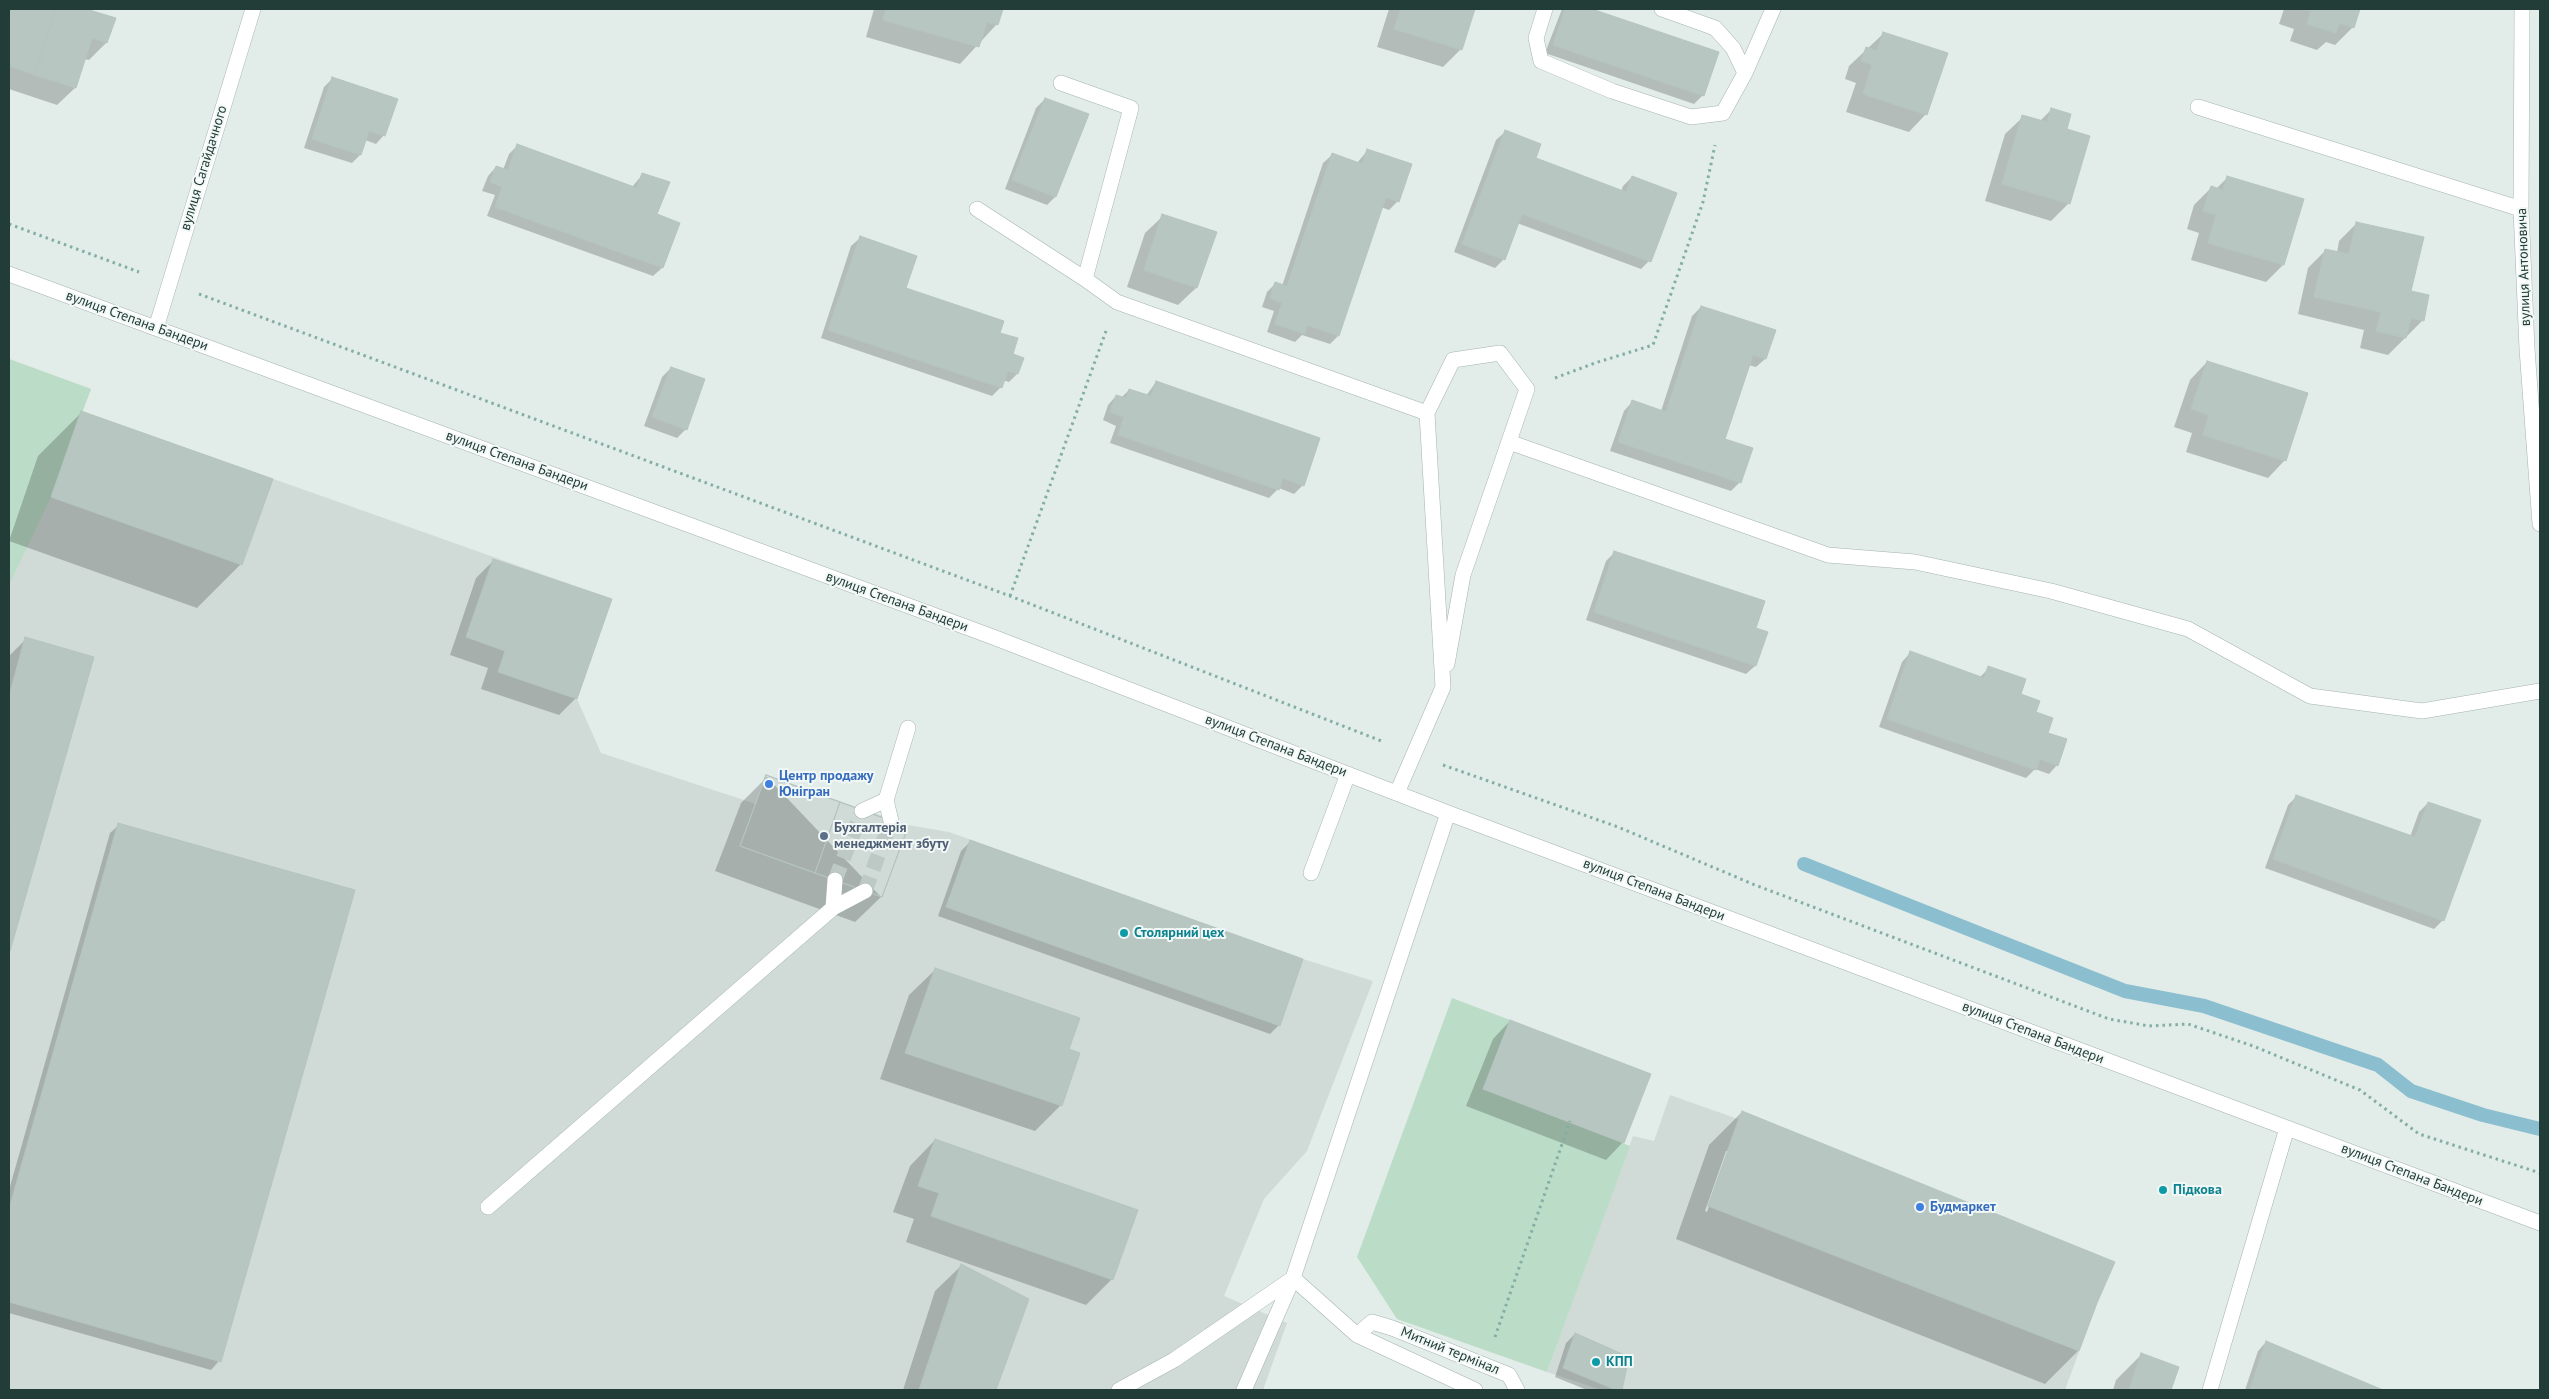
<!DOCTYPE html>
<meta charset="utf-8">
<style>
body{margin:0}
#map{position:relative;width:2549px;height:1399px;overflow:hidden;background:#e2ece8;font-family:"PT Sans",sans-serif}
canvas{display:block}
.frame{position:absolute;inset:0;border:10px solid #223c38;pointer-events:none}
</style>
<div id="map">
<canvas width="2549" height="1399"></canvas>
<div class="frame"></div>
</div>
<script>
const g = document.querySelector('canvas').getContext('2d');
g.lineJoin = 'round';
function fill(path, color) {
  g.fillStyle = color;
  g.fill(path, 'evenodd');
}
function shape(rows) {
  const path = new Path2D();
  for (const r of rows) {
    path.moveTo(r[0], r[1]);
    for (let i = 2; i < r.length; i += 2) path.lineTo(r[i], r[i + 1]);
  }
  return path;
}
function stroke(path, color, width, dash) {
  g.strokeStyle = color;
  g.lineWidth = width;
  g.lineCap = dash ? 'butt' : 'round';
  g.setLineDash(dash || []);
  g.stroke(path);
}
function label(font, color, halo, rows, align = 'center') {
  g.font = font + ' "PT Sans",sans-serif';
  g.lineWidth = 4;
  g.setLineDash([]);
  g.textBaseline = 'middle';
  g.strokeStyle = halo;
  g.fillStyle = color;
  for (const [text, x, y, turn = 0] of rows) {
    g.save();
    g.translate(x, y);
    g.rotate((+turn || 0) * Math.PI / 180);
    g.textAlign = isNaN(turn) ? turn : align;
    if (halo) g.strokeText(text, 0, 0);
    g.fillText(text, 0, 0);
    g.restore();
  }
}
const built = shape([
 [9,359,91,389,82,411,612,599,577,699,601,753,756,804,765,775,908,825,949,832,1303,959,1373,981,1307,1151,1264,1199,1224,1296,1287,1323,1263,1390,9,1390],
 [1670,1095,1738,1119,1726,1153,2097,1303,2065,1390,1601,1390,1547,1372,1633,1136,1654,1141]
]);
const green = shape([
 [9,359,91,389,51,497,9,585],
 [1452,998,1510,1020,1483,1089,1630,1146,1547,1372,1397,1319,1357,1257]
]);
const shadow = shape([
 [9,9,82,9,114,19,106,43,89,60,84,59,75,88,57,105,9,89],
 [874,9,1001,9,997,24,960,64,866,37],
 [1389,9,1474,9,1461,49,1443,67,1377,47],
 [1562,9,1588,9,1717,52,1702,96,1694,104,1545,53],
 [2284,9,2359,9,2353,27,2335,45,2326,42,2317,50,2290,41,2294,29,2279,24],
 [1883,34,1926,114,1909,132,1846,112,1856,83,1845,79,1849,66],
 [333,78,384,135,376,144,365,140,360,155,352,163,304,148,324,87],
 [1045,99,1055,197,1047,205,1005,189,1036,108],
 [2051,110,2065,130,2069,203,2051,221,1985,201,2005,134,2023,117,2040,121],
 [1505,132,1534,159,1621,192,1623,186,1632,177,1649,261,1641,269,1517,223,1504,259,1495,268,1454,252,1496,140],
 [517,146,632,187,643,174,656,215,662,268,653,276,487,216,495,195,482,191,488,176,496,167,503,170,509,154],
 [1368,150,1398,201,1389,210,1381,207,1338,336,1330,344,1302,335,1295,342,1267,332,1274,311,1262,307,1267,292,1275,284,1282,286,1323,163,1332,155,1357,163],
 [2227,178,2283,265,2266,282,2191,260,2199,233,2187,229,2194,205,2211,188,2216,189],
 [1163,216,1215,233,1196,288,1178,305,1127,287,1145,233],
 [2357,223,2410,292,2423,320,2388,355,2360,348,2364,330,2298,314,2308,268,2326,250,2337,253,2339,241],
 [860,238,905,288,998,333,1012,355,1017,374,1009,382,1003,380,1001,387,992,396,821,338,851,246],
 [1701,307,1774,331,1765,359,1756,367,1748,365,1723,440,1740,482,1731,491,1610,451,1624,411,1632,402,1661,411,1692,316],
 [2207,362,2285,460,2268,478,2186,452,2192,433,2174,427,2190,380],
 [671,368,686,429,677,438,644,426,662,377],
 [1156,382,1303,485,1294,494,1279,488,1269,498,1110,443,1116,426,1103,420,1108,405,1116,396,1121,398,1129,390,1146,396],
 [82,412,241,564,197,608,9,541,38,456],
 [1615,552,1755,629,1766,633,1755,666,1746,674,1586,620,1606,561],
 [494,560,576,698,559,715,481,689,488,668,450,655,476,578],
 [26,639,92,658,9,950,9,656],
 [1910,653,1980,677,1989,668,2034,713,2046,734,2057,765,2049,774,2035,769,2026,778,1879,727,1902,662],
 [767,777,881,897,855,922,715,871,741,803],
 [2297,796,2410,837,2419,812,2428,803,2443,920,2434,929,2265,868,2288,805],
 [119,825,219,1361,211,1370,9,1313,9,1190,110,833],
 [970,842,1279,1025,1270,1034,938,916,961,851],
 [935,970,1068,1050,1078,1053,1060,1106,1035,1131,880,1079,909,995],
 [1510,1021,1623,1142,1606,1160,1466,1106,1493,1039],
 [1742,1112,2096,1302,2078,1351,2045,1384,1676,1239,1709,1145],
 [1726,1151,1729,1151,1707,1212,1705,1211],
 [935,1140,1112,1279,1086,1305,906,1242,914,1219,893,1212,910,1166],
 [961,1266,1028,1300,994,1390,903,1390,935,1291],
 [1575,1334,1628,1357,1620,1390,1587,1390,1555,1377,1566,1343],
 [2266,1342,2379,1390,2245,1390,2258,1351],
 [2142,1354,2177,1368,2170,1390,2113,1390,2116,1380]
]);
const stream = shape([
 [1804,864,2125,991,2204,1006,2378,1065,2411,1091,2483,1115,2540,1129]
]);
const building = shape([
 [9,9,56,9,35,75,9,66,9,9],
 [56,9,86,9,116,18,107,43,92,38,76,88,35,75,56,9],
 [886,9,1003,9,998,25,987,22,979,47,883,20,886,9],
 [1401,9,1475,9,1462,50,1394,29,1401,9],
 [1565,9,1592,9,1719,52,1704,96,1553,45,1565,9],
 [2302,9,2360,9,2354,28,2339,23,2336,33,2307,24,2311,11,2302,9],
 [1883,32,1948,53,1927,115,1863,94,1872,65,1861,61,1866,47,1877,51,1883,32],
 [332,77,398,99,385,136,369,131,361,155,312,139,332,77],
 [1045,98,1089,114,1056,197,1012,180,1045,98],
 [2051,108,2071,114,2067,129,2090,136,2070,204,2002,184,2022,115,2047,122,2051,108],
 [1505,130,1541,144,1536,158,1626,192,1632,176,1677,193,1651,262,1522,214,1505,260,1462,244,1505,130],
 [517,144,637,188,642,173,670,182,657,214,680,223,663,268,495,207,502,187,490,182,496,166,508,170,517,144],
 [1367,149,1412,164,1399,202,1386,197,1339,336,1307,325,1305,334,1275,324,1282,303,1270,298,1275,282,1287,286,1332,153,1362,164,1367,149],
 [2227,176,2304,199,2284,265,2208,243,2216,215,2203,211,2211,186,2223,190,2227,176],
 [1162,214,1217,232,1197,288,1144,270,1162,214],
 [2356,222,2424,237,2411,291,2429,295,2424,321,2411,318,2406,338,2376,331,2381,312,2314,297,2325,249,2349,254,2356,222],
 [860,236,917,256,906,288,1004,321,1000,333,1018,338,1013,354,1024,358,1018,374,1008,371,1002,388,828,330,860,236],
 [1701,306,1776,330,1766,359,1753,355,1725,439,1753,448,1741,483,1618,442,1632,400,1666,412,1701,306],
 [2207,361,2308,393,2286,461,2203,435,2209,415,2191,409,2207,361],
 [671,367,705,379,687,430,652,417,671,367],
 [1156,381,1320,438,1304,486,1283,478,1279,490,1118,435,1124,417,1110,412,1116,395,1126,398,1129,389,1151,396,1156,381],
 [81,411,273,479,242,565,51,497,81,411],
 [1614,551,1765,601,1756,628,1768,632,1756,666,1594,612,1614,551],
 [493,559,612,599,577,699,498,672,505,651,466,637,493,559],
 [25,637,94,657,10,951,9,696,25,637],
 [1910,651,1984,678,1988,666,2026,679,2021,694,2040,701,2036,712,2053,718,2048,733,2067,739,2058,766,2040,759,2036,770,1887,719,1910,651],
 [766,775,908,827,882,897,740,846,766,775],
 [766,775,840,802,815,873,740,846,766,775],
 [2296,795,2415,837,2428,802,2481,820,2444,921,2273,859,2296,795],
 [840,802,908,827,882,897,815,873,840,802],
 [118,823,355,890,221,1362,9,1302,9,1209,118,823],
 [970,840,1303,959,1280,1026,946,907,970,840],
 [935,968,1080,1018,1069,1049,1080,1053,1062,1106,905,1053,935,968],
 [1510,1020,1651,1074,1624,1143,1483,1089,1510,1020],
 [1742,1111,2115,1262,2097,1303,2079,1351,1708,1206,1742,1111],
 [935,1139,1138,1210,1113,1280,931,1216,939,1193,918,1186,935,1139],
 [961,1264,1029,1299,996,1390,919,1390,961,1264],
 [1575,1333,1629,1357,1622,1390,1616,1390,1563,1368,1575,1333],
 [2266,1341,2383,1390,2250,1390,2266,1341],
 [2141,1353,2179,1367,2171,1390,2129,1390,2141,1353]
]);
const minorTunnel = shape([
 [835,880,862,811],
 [865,891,891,821]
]);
const path = shape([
 [9,224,139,272],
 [199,294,1010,596,1384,742],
 [1555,378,1595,363,1653,345,1703,202,1715,145],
 [1010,596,1106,331],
 [1443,765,1618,827,1755,885,2109,1019,2149,1026,2188,1024,2253,1046,2360,1090,2419,1134,2540,1173],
 [1495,1337,1570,1121]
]);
const minor = shape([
 [1545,9,1536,38,1541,61,1612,91,1691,117,1723,113,1745,73,1773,9],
 [1662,9,1715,28,1733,48,1745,73],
 [2522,9,2521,209,2527,349,2540,524],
 [1061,83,1131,108,1085,279,1117,302,1427,413,1443,687,1397,793],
 [2198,107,2521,209],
 [977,209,1085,279],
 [9,274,993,637,1448,813,2540,1223],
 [156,328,253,9],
 [1427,413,1453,360,1500,353,1527,389,1463,575,1447,664],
 [1509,442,1828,555,1915,562,2051,591,2188,629,2310,696,2422,711,2540,691],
 [862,811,886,800],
 [891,821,886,800,908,728],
 [1311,873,1348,774],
 [833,908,835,880],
 [488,1207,833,908,865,891],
 [1293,1278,1357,1335,1475,1390],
 [1357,1335,1372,1322,1392,1328,1509,1375,1517,1390],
 [1119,1390,1174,1360,1292,1279],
 [1244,1390,1293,1278,1448,813],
 [2210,1390,2287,1128]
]);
const markers = [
 [769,784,5,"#3f7fe0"],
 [824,836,5,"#5c6f8a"],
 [1124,933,5,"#0f9aa8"],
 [2163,1190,5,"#0f9aa8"],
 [1920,1207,5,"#3f7fe0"],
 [1596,1362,5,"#0f9aa8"]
];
const streetNames = [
 ["вулиця Сагайдачного",204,168,-73],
 ["вулиця Антоновича",2524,267,-92],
 ["вулиця Степана Бандери",137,321,20],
 ["вулиця Степана Бандери",517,461,20],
 ["вулиця Степана Бандери",897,602,20],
 ["вулиця Степана Бандери",1276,746,21],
 ["вулиця Степана Бандери",1654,890,21],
 ["вулиця Степана Бандери",2033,1033,21],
 ["вулиця Степана Бандери",2412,1175,21],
 ["Митний термінал",1450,1351,22]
];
const shopNames = [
 ["Центр продажу",779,776],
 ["Юнігран",779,792],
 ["Будмаркет",1930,1207]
];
const serviceNames = [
 ["Бухгалтерія",834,828],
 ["менеджмент збуту",834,844]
];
const cultureNames = [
 ["Столярний цех",1134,933],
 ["Підкова",2173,1190],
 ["КПП",1606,1362]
];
fill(built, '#d0dbd7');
fill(green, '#bbdcc7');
fill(shadow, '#0003');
stroke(stream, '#8bbecf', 14);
fill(building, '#b7c6c1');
stroke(building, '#b4c5c0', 1);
stroke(minorTunnel, '#bcc9c5', 15, [15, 8]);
stroke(minor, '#a5b4b0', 16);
stroke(path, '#83aea5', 3, [2.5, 4]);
stroke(minor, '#fff', 15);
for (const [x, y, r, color] of markers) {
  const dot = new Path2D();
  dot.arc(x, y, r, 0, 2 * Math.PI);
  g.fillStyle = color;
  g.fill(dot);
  stroke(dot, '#f2f8f6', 2);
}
label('14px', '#223c38', '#f2f8f6', streetNames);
label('bold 14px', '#366cbe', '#f2f8f6', shopNames, 'left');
label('bold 14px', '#4e5e75', '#f2f8f6', serviceNames, 'left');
label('bold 14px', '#0d838f', '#f2f8f6', cultureNames, 'left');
</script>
